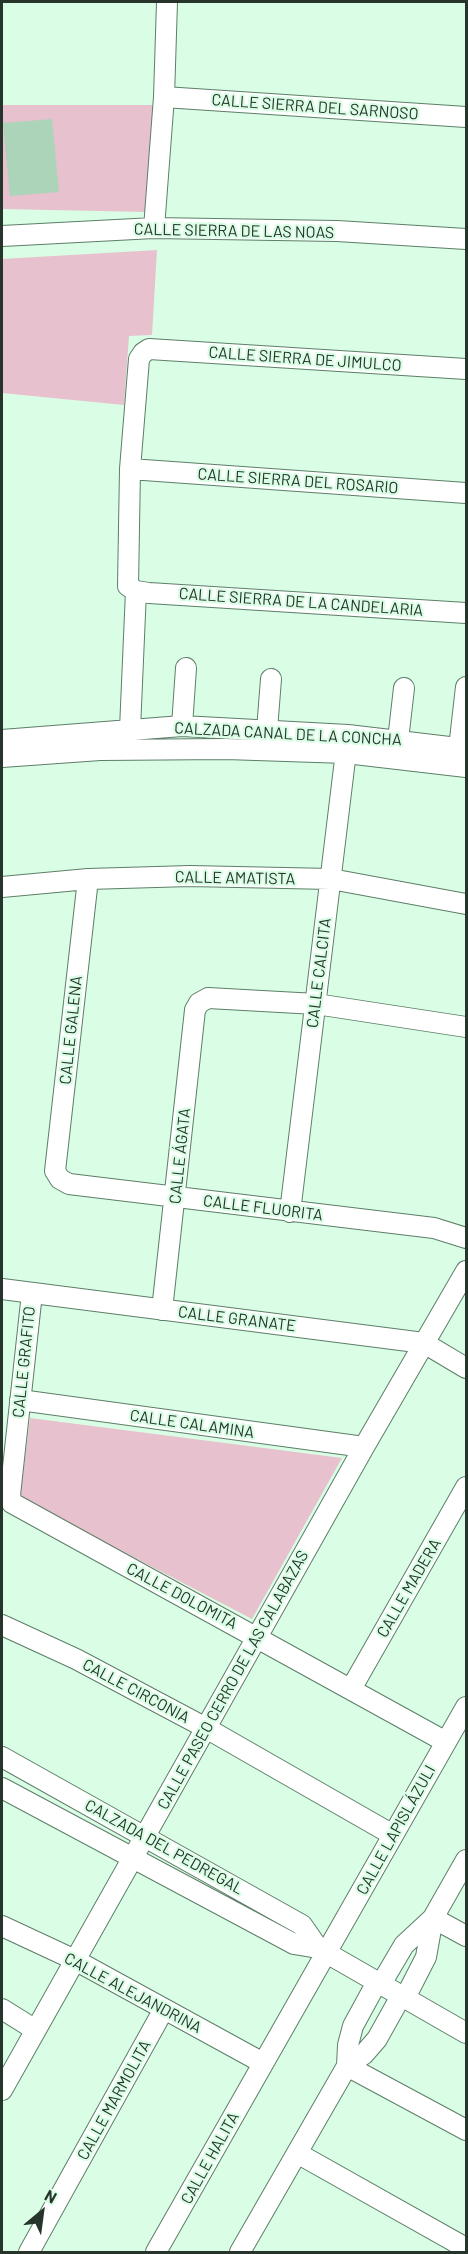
<!DOCTYPE html>
<meta charset="utf-8">
<style>
body{margin:0}
#map{position:relative;width:468px;height:2254px;overflow:hidden;background:#dafee5;font-family:Barlow,sans-serif}
canvas{display:block}
.frame{position:absolute;inset:0;border:3px solid #27342b;pointer-events:none}
.north{position:absolute;left:12px;top:2182px;width:60px;height:60px;-webkit-text-stroke:4px #dafee5;paint-order:stroke;rotate:29deg;font-size:16px;font-weight:700;line-height:24px;text-align:center;color:#27342b}
.north::after{content:'';display:block;margin:auto;width:21px;height:27px;background:#27342b;clip-path:polygon(50% 0,100% 100%,50% 72%,0 100%)}
</style>
<div id="map">
<canvas width="468" height="2254"></canvas>
<div class="frame"></div>
<div class="north">N</div>
</div>
<script>
const g = document.querySelector('canvas').getContext('2d');
g.lineJoin = 'round';
function fill(path, color) {
  g.fillStyle = color;
  g.fill(path, 'evenodd');
}
function shape(rows) {
  const path = new Path2D();
  for (const r of rows) {
    path.moveTo(r[0], r[1]);
    for (let i = 2; i < r.length; i += 2) path.lineTo(r[i], r[i + 1]);
  }
  return path;
}
function stroke(path, color, width, dash) {
  g.strokeStyle = color;
  g.lineWidth = width;
  g.lineCap = dash ? 'butt' : 'round';
  g.setLineDash(dash || []);
  g.stroke(path);
}
function label(font, color, halo, rows, align = 'center') {
  g.font = font + ' Barlow,sans-serif';
  g.lineWidth = 4.5;
  g.setLineDash([]);
  g.textBaseline = 'middle';
  g.strokeStyle = halo;
  g.fillStyle = color;
  for (const [text, x, y, turn = 0] of rows) {
    g.save();
    g.translate(x, y);
    g.rotate((+turn || 0) * Math.PI / 180);
    g.textAlign = isNaN(turn) ? turn : align;
    if (halo) g.strokeText(text, 0, 0);
    g.fillText(text, 0, 0);
    g.restore();
  }
}
const green = shape([
 [2,105,154,105,147,212,2,209],
 [157,250,152,335,129,336,124,405,2,393,2,259],
 [30,1418,342,1458,252,1619,20,1498]
]);
const building = shape([
 [52,119,59,192,10,196,3,123]
]);
const minor = shape([
 [164,97,466,117],
 [154,228,164,97,167,2],
 [2,236,154,228,337,231,466,239],
 [466,369,149,349,143,353,139,359,130,469,128,586,136,591,149,593,466,613],
 [130,469,466,493],
 [182,726,186,668],
 [130,729,136,591],
 [267,730,271,679],
 [2,740,182,726,348,735,466,749],
 [398,740,404,688],
 [459,748,466,687],
 [2,757,100,750,226,749,346,753,466,767],
 [88,879,55,1171,60,1179,69,1184,434,1228,466,1238],
 [2,887,88,879,190,876,331,879,466,904],
 [290,1212,348,735],
 [2,1289,424,1343,466,1368],
 [32,1293,10,1495,12,1503,446,1742],
 [162,1310,195,1010,199,1003,208,998,316,1004,466,1027],
 [20,1400,364,1447],
 [2,1625,76,1659,206,1728,393,1835],
 [351,1689,466,1487],
 [2,1757,302,1925,318,1948],
 [2,1788,294,1944,318,1948,466,2033],
 [433,1918,466,1936],
 [2,1926,75,1960,263,2063],
 [381,1984,404,1945,433,1918,466,1860],
 [405,1998,426,1957,433,1918],
 [2,2009,34,2029],
 [347,2066,466,2130],
 [347,2066,348,2045,353,2026,377,1982],
 [2,2090,364,1447,466,1271],
 [297,2153,466,2248],
 [29,2252,164,2009],
 [156,2252,466,1707],
 [240,2252,347,2066,364,2054,377,2039,401,1996]
]);
const streetNames = [
 ["CALLE SIERRA DEL SARNOSO",315,107,4],
 ["CALLE SIERRA DE LAS NOAS",234,231,1],
 ["CALLE SIERRA DE JIMULCO",305,359,4],
 ["CALLE SIERRA DEL ROSARIO",298,481,4],
 ["CALLE SIERRA DE LA CANDELARIA",301,602,4],
 ["CALZADA CANAL DE LA CONCHA",288,734,3],
 ["CALLE AMATISTA",235,878,1],
 ["CALLE CALCITA",319,973,-83],
 ["CALLE GALENA",71,1030,-84],
 ["CALLE ÁGATA",180,1156,-84],
 ["CALLE FLUORITA",263,1208,7],
 ["CALLE GRANATE",237,1319,7],
 ["CALLE GRAFITO",24,1362,-84],
 ["CALLE CALAMINA",192,1424,8],
 ["CALLE MADERA",409,1588,-60],
 ["CALLE DOLOMITA",182,1596,28],
 ["CALLE PASEO CERRO DE LAS CALABAZAS",233,1680,-61],
 ["CALLE CIRCONIA",136,1691,28],
 ["CALLE LAPISLÁZULI",396,1830,-61],
 ["CALZADA DEL PEDREGAL",164,1847,29],
 ["CALLE ALEJANDRINA",133,1993,28],
 ["CALLE MARMOLITA",114,2100,-61],
 ["CALLE HALITA",210,2158,-61]
];
fill(green, '#e7c1cd');
fill(building, '#acd4b9');
stroke(minor, '#5d7e68', 22);
stroke(minor, '#fff', 20);
label('16px', '#27342b', '#dafee5', streetNames);
</script>
